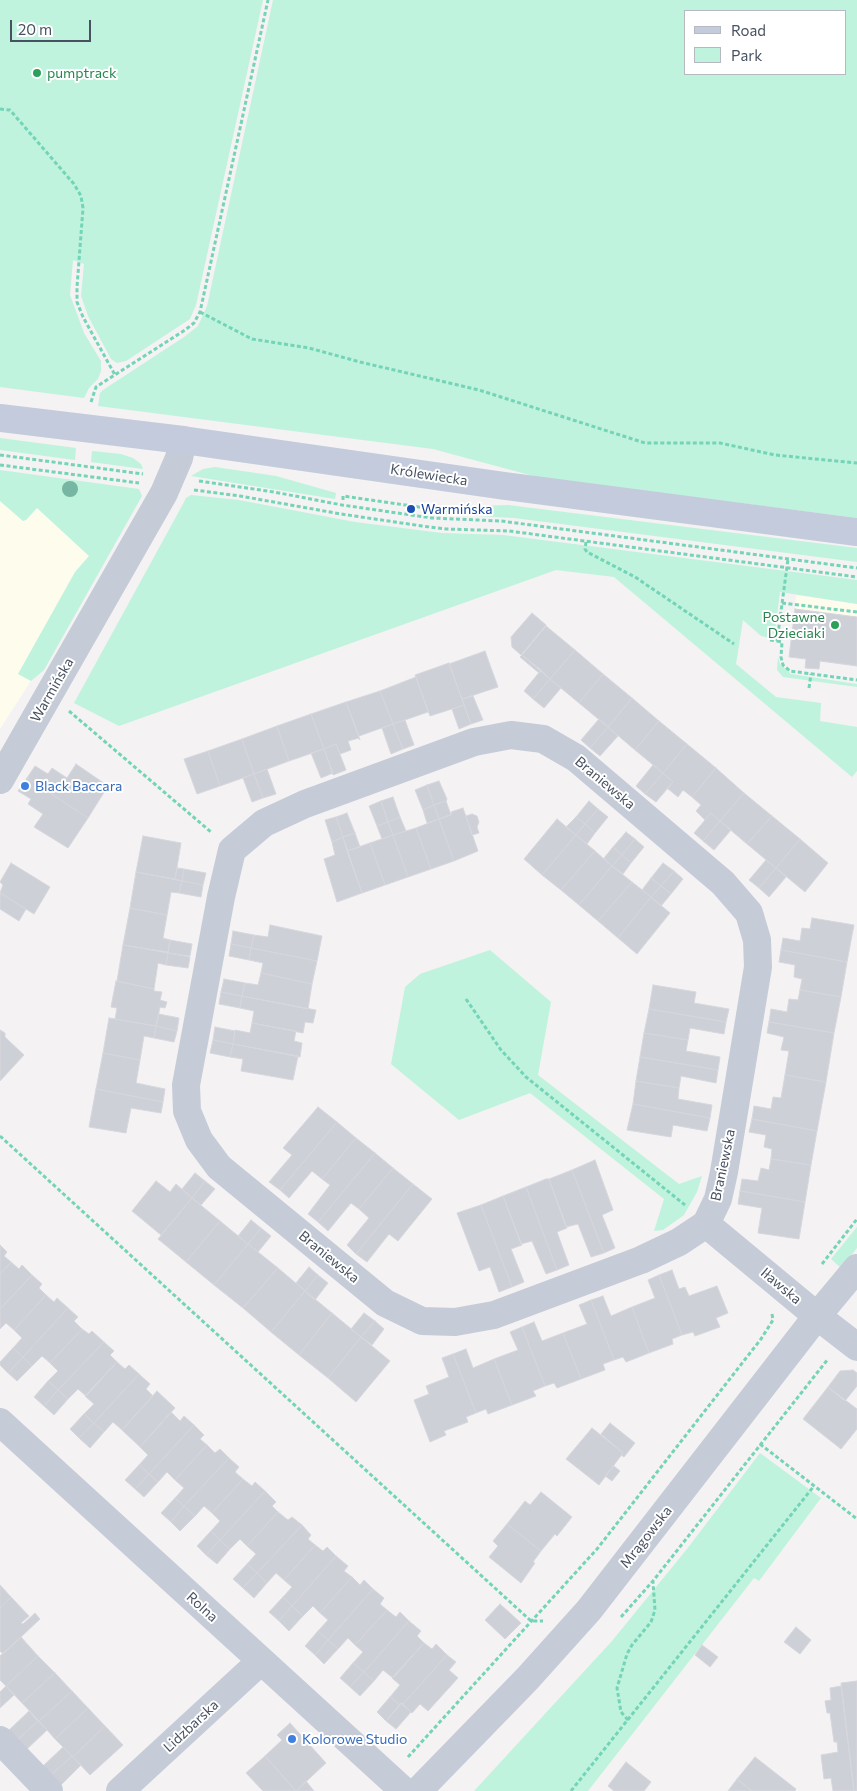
<!DOCTYPE html>
<meta charset="utf-8">
<style>
body{margin:0}
#map{position:relative;width:857px;height:1791px;overflow:hidden;background:#f4f2f2;font-family:Commissioner,sans-serif}
canvas{display:block}
.legend{position:absolute;left:684px;top:10px;width:162px;height:65px;box-sizing:border-box;background:#fff;border:1px solid #b6b9c0;margin:0;padding:6px 9px;list-style:none;font-size:15px;color:#485161}
.legend li{display:flex;align-items:center;gap:10px;height:25px}
.legend b{width:25px;border:1px solid #b6b9c0}
.scale{position:absolute;left:10px;top:20px;width:81px;height:22px;box-sizing:border-box;border:2px solid #485161;border-top:0;padding-left:6px;font-size:15px;line-height:18px;white-space:nowrap;color:#485161;-webkit-text-stroke:4px #fff;paint-order:stroke}
</style>
<div id="map">
<canvas width="857" height="1791"></canvas>
<ul class="legend">
<li><b style="height:6px;background:#c4cbdc"></b>Road</li>
<li><b style="height:14px;background:#bff3dd"></b>Park</li>
</ul>
<div class="scale">20 m</div>
</div>
<script>
const g = document.querySelector('canvas').getContext('2d');
g.lineJoin = 'round';
function fill(path, color) {
  g.fillStyle = color;
  g.fill(path, 'evenodd');
}
function shape(rows) {
  const path = new Path2D();
  for (const r of rows) {
    path.moveTo(r[0], r[1]);
    for (let i = 2; i < r.length; i += 2) path.lineTo(r[i], r[i + 1]);
  }
  return path;
}
function stroke(path, color, width, dash) {
  g.strokeStyle = color;
  g.lineWidth = width;
  g.lineCap = dash ? 'butt' : 'round';
  g.setLineDash(dash || []);
  g.stroke(path);
}
function label(font, color, halo, rows, align = 'center') {
  g.font = font + ' Commissioner,sans-serif';
  g.lineWidth = 4;
  g.setLineDash([]);
  g.textBaseline = 'middle';
  g.strokeStyle = halo;
  g.fillStyle = color;
  for (const [text, x, y, turn = 0] of rows) {
    g.save();
    g.translate(x, y);
    g.rotate((+turn || 0) * Math.PI / 180);
    g.textAlign = isNaN(turn) ? turn : align;
    if (halo) g.strokeText(text, 0, 0);
    g.fillText(text, 0, 0);
    g.restore();
  }
}
const commercial = shape([
 [0,481,134,499,38,670,0,729],
 [796,595,857,604,857,617,795,609]
]);
const green = shape([
 [0,0,263,0,196,305,190,319,126,361,117,363,111,359,88,316,81,296,84,264,73,260,70,295,73,303,84,333,101,361,101,371,98,379,89,388,84,398,0,387],
 [273,0,857,0,857,518,537,477,433,449,98,406,100,393,103,390,184,337,198,326,207,306],
 [686,11,846,11,846,74,686,74],
 [0,438,76,448,75,460,0,450],
 [92,451,121,454,133,458,141,464,143,469,91,462],
 [215,467,276,476,336,493,335,499,191,476,203,469],
 [0,470,139,489,142,496,44,670,31,681,18,674,75,572,89,556,37,508,26,520,23,521,0,501],
 [191,495,239,500,355,522,442,533,503,535,857,580,857,604,780,592,775,631,769,638,761,636,743,620,736,664,776,697,821,703,820,721,857,727,857,771,852,777,614,577,556,570,119,726,74,703,183,504,186,498],
 [508,505,857,548,857,562,514,518,440,514,440,510,446,507],
 [778,657,780,664,791,674,857,684,857,687,783,677,777,670],
 [490,950,551,1002,538,1075,679,1184,702,1176,697,1192,684,1215,663,1230,654,1231,664,1199,530,1093,459,1120,391,1064,405,987,420,974],
 [857,1227,857,1248,841,1268,831,1259],
 [760,1453,821,1498,759,1581,754,1578,588,1791,474,1791,612,1641,687,1549]
]);
const building = shape([
 [795,609,857,617,857,666,820,661,819,669,805,668,806,659,789,657,795,609],
 [532,613,546,625,521,655,512,647,511,637,532,613],
 [546,626,575,650,550,679,522,655,546,626],
 [575,650,603,674,579,703,550,679,575,650],
 [485,651,498,687,462,699,449,664,485,651],
 [522,655,541,670,539,673,520,657,522,655],
 [449,663,464,705,430,716,415,675,449,663],
 [541,670,550,679,533,699,524,691,541,670],
 [603,674,632,698,608,727,579,703,603,674],
 [416,677,428,712,393,724,380,691,416,677],
 [550,679,561,688,544,708,533,699,550,679],
 [380,691,393,724,359,736,346,702,380,691],
 [473,696,483,720,471,724,462,699,473,696],
 [632,698,659,721,635,750,608,727,632,698],
 [346,702,360,740,359,738,348,741,351,750,340,754,336,744,324,749,311,714,346,702],
 [464,705,471,724,459,729,452,709,464,705],
 [311,714,324,749,289,761,277,726,311,714],
 [599,719,608,727,590,748,581,740,599,719],
 [405,720,414,745,403,749,393,724,405,720],
 [659,721,687,744,663,773,635,750,659,721],
 [393,724,403,749,391,754,382,728,393,724],
 [277,726,289,761,254,774,242,739,277,726],
 [608,727,618,736,600,756,590,748,608,727],
 [242,739,254,774,220,786,208,751,242,739],
 [336,744,346,770,333,775,324,749,336,744],
 [687,744,716,768,692,797,683,790,678,797,667,788,673,782,663,773,687,744],
 [324,749,333,773,321,778,311,753,324,749],
 [208,751,220,786,197,794,184,759,208,751],
 [76,764,108,786,88,818,27,778,35,766,48,774,52,768,67,778,76,764],
 [653,765,663,773,645,794,636,786,653,765],
 [716,768,744,793,720,821,711,813,705,820,696,811,701,805,692,797,716,768],
 [267,769,276,794,263,798,254,774,267,769],
 [663,773,673,782,656,802,645,794,663,773],
 [254,774,263,798,252,802,243,778,254,774],
 [27,778,88,818,68,848,34,827,43,814,28,804,31,799,18,791,27,778],
 [439,781,447,799,446,801,434,805,427,785,439,781],
 [427,785,434,805,423,810,415,790,427,785],
 [744,793,772,816,747,844,720,821,744,793],
 [393,797,400,817,388,822,381,801,393,797],
 [381,801,388,822,377,826,369,806,381,801],
 [446,801,451,815,439,819,434,805,446,801],
 [589,801,598,809,585,824,576,817,589,801],
 [434,805,439,819,427,823,423,810,434,805],
 [463,808,478,851,454,861,439,819,452,814,451,812,463,808],
 [598,809,608,817,595,833,585,824,598,809],
 [347,813,355,833,343,837,336,817,347,813],
 [711,813,720,821,703,841,694,833,711,813],
 [472,814,477,816,479,822,477,827,479,833,472,835,466,816,472,814],
 [772,816,800,839,776,868,747,844,772,816],
 [336,817,343,837,332,842,325,820,336,817],
 [400,817,406,831,393,835,388,822,400,817],
 [576,817,585,824,576,835,566,827,576,817],
 [439,819,454,861,431,869,416,828,439,819],
 [557,819,576,835,542,875,524,859,557,819],
 [720,821,731,830,714,850,703,841,720,821],
 [388,822,393,835,382,839,377,826,388,822],
 [585,824,595,833,587,844,576,835,585,824],
 [416,828,431,869,408,877,393,835,416,828],
 [626,832,635,839,622,855,613,847,626,832],
 [355,833,360,847,347,851,343,837,355,833],
 [393,835,408,877,385,885,370,843,393,835],
 [576,835,595,851,561,890,542,875,576,835],
 [143,836,181,843,175,879,136,872,143,836],
 [343,837,362,893,337,902,324,859,335,855,332,842,343,837],
 [635,839,644,847,631,863,622,855,635,839],
 [800,839,828,863,805,892,776,868,800,839],
 [370,843,385,885,362,893,347,851,370,843],
 [613,847,622,855,612,866,604,858,613,847],
 [595,851,612,866,579,905,561,890,595,851],
 [622,855,631,863,623,874,612,866,622,855],
 [766,860,776,868,759,888,749,880,766,860],
 [11,863,50,887,34,914,0,893,3,885,0,882,11,863],
 [663,863,674,871,661,886,651,878,663,863],
 [612,866,632,882,598,921,579,905,612,866],
 [177,868,184,869,182,881,175,879,177,868],
 [776,868,786,877,769,897,759,888,776,868],
 [184,869,206,873,203,885,182,881,184,869],
 [674,871,683,879,671,894,661,886,674,871],
 [136,872,182,881,179,893,171,892,167,915,130,908,136,872],
 [651,878,661,886,651,897,642,890,651,878],
 [182,881,203,885,201,897,179,893,182,881],
 [632,882,651,897,618,938,598,921,632,882],
 [661,886,671,894,661,906,651,897,661,886],
 [0,893,26,909,19,921,0,909,0,893],
 [651,897,670,913,637,954,618,938,651,897],
 [130,908,167,915,163,938,170,940,168,952,123,945,130,908],
 [812,918,854,925,847,962,781,950,783,938,800,941,802,928,810,929,812,918],
 [270,925,322,936,317,961,251,948,254,935,268,937,270,925],
 [233,931,254,935,251,948,231,944,233,931],
 [170,940,192,944,190,956,168,953,170,940],
 [231,944,251,948,249,960,229,956,231,944],
 [123,945,168,953,166,965,158,963,154,989,117,981,123,945],
 [251,948,317,961,312,984,261,973,263,963,249,960,251,948],
 [781,950,847,962,841,997,800,990,802,979,794,977,795,965,779,962,781,950],
 [168,953,190,957,188,968,166,965,168,953],
 [261,973,312,984,308,1009,242,996,245,983,258,985,261,973],
 [224,979,245,983,242,996,221,992,224,979],
 [116,981,154,989,154,991,162,992,160,1000,167,1002,165,1008,160,1007,156,1026,115,1019,117,1008,111,1007,116,981],
 [653,985,696,992,694,1003,729,1009,726,1022,649,1009,653,985],
 [800,990,841,997,834,1033,769,1022,771,1009,787,1012,789,999,798,1000,800,990],
 [221,992,242,996,240,1008,219,1004,221,992],
 [242,996,316,1010,313,1023,305,1022,303,1033,252,1023,254,1011,240,1008,242,996],
 [649,1009,726,1022,724,1034,690,1028,688,1040,644,1033,649,1009],
 [159,1014,179,1018,177,1031,156,1026,159,1014],
 [109,1018,156,1026,154,1038,144,1036,140,1060,103,1053,109,1018],
 [769,1022,834,1033,826,1082,785,1075,789,1051,781,1050,784,1037,767,1033,769,1022],
 [252,1023,296,1031,294,1041,302,1043,300,1057,233,1044,235,1030,250,1033,252,1023],
 [156,1026,177,1031,174,1042,154,1038,156,1026],
 [215,1027,235,1031,233,1044,213,1040,215,1027],
 [0,1030,5,1033,5,1037,24,1055,0,1081,0,1030],
 [644,1033,688,1040,686,1051,720,1057,718,1070,640,1057,644,1033],
 [213,1040,233,1044,230,1057,210,1053,213,1040],
 [233,1044,298,1056,293,1080,241,1071,243,1059,230,1057,233,1044],
 [103,1053,140,1060,136,1083,165,1089,163,1102,96,1089,103,1053],
 [640,1057,718,1070,716,1083,681,1076,679,1088,636,1081,640,1057],
 [785,1075,826,1082,817,1131,752,1119,754,1106,771,1109,773,1097,781,1098,785,1075],
 [636,1081,679,1088,678,1099,712,1105,710,1118,633,1104,636,1081],
 [96,1089,163,1102,161,1113,131,1108,126,1133,89,1127,96,1089],
 [633,1104,710,1118,707,1131,673,1125,671,1137,627,1130,633,1104],
 [318,1107,337,1122,280,1190,269,1182,292,1155,283,1148,318,1107],
 [752,1119,817,1131,811,1165,771,1159,772,1149,764,1147,766,1135,749,1132,752,1119],
 [337,1122,356,1138,322,1179,312,1171,289,1198,280,1190,337,1122],
 [356,1138,375,1153,318,1222,308,1214,330,1185,322,1179,356,1138],
 [375,1153,393,1168,359,1209,351,1203,328,1231,318,1222,375,1153],
 [771,1159,811,1165,805,1202,740,1191,742,1179,758,1181,761,1168,769,1170,771,1159],
 [595,1160,613,1210,602,1215,615,1248,604,1253,572,1170,595,1160],
 [393,1168,413,1184,356,1254,347,1245,369,1218,359,1209,393,1168],
 [572,1170,604,1253,591,1257,578,1224,566,1227,549,1179,572,1170],
 [195,1173,205,1181,192,1198,182,1189,195,1173],
 [546,1179,549,1179,567,1228,557,1232,569,1265,557,1270,526,1187,546,1179],
 [156,1181,170,1192,176,1184,192,1198,161,1235,132,1211,156,1181],
 [205,1181,215,1189,201,1205,192,1198,205,1181],
 [413,1184,432,1199,398,1241,389,1234,367,1262,356,1254,413,1184],
 [526,1187,557,1270,546,1274,532,1241,521,1244,503,1196,526,1187],
 [740,1191,805,1202,799,1239,758,1233,762,1208,738,1204,740,1191],
 [503,1196,522,1245,511,1249,524,1282,512,1287,481,1205,503,1196],
 [192,1198,220,1221,186,1262,158,1239,192,1198],
 [481,1205,512,1287,499,1292,490,1267,479,1271,457,1213,481,1205],
 [251,1220,261,1228,248,1244,238,1236,251,1220],
 [220,1221,248,1244,214,1285,186,1262,220,1221],
 [261,1228,271,1236,258,1252,248,1244,261,1228],
 [248,1244,278,1268,243,1308,214,1285,248,1244],
 [0,1245,7,1252,4,1256,11,1262,0,1274,0,1245],
 [11,1262,19,1269,22,1265,32,1275,0,1309,0,1274,11,1262],
 [309,1267,318,1275,305,1291,296,1283,309,1267],
 [278,1268,305,1291,271,1332,243,1308,278,1268],
 [672,1270,679,1289,685,1287,689,1296,717,1286,728,1313,716,1318,720,1327,695,1336,693,1332,682,1335,659,1275,672,1270],
 [32,1275,42,1284,39,1288,46,1295,14,1330,6,1323,0,1329,0,1309,32,1275],
 [318,1275,328,1283,315,1300,305,1291,318,1275],
 [659,1275,682,1335,672,1339,673,1344,649,1353,632,1307,655,1298,648,1280,659,1275],
 [305,1291,332,1313,299,1355,271,1332,305,1291],
 [46,1295,54,1302,57,1298,68,1308,23,1357,13,1348,22,1338,14,1330,46,1295],
 [603,1296,611,1316,632,1307,649,1353,626,1362,623,1357,614,1360,591,1300,603,1296],
 [591,1300,614,1360,603,1364,605,1370,581,1379,563,1333,587,1324,579,1305,591,1300],
 [68,1308,78,1317,74,1321,82,1329,50,1363,42,1356,32,1366,23,1357,68,1308],
 [332,1313,361,1337,328,1378,299,1355,332,1313],
 [364,1313,375,1321,361,1337,351,1329,364,1313],
 [375,1321,384,1329,372,1345,361,1337,375,1321],
 [534,1322,542,1341,563,1333,581,1379,557,1388,554,1383,545,1386,522,1327,534,1322],
 [522,1327,545,1386,533,1391,536,1396,512,1405,494,1359,518,1350,510,1332,522,1327],
 [82,1329,89,1334,92,1331,104,1342,58,1390,48,1381,58,1371,50,1363,82,1329],
 [361,1337,390,1361,356,1402,328,1378,361,1337],
 [104,1342,114,1351,110,1355,117,1362,86,1396,78,1389,68,1399,58,1390,104,1342],
 [13,1348,23,1357,8,1373,0,1365,0,1362,13,1348],
 [466,1349,473,1368,494,1359,512,1405,488,1414,486,1409,476,1413,453,1354,466,1349],
 [453,1354,476,1413,466,1417,468,1422,444,1431,446,1435,430,1442,414,1400,429,1394,426,1386,449,1377,442,1358,453,1354],
 [23,1357,32,1366,17,1381,8,1373,23,1357],
 [117,1362,125,1369,129,1365,139,1374,94,1423,84,1414,94,1404,85,1396,117,1362],
 [853,1370,857,1373,857,1386,845,1401,828,1387,840,1371,853,1370],
 [139,1374,150,1384,146,1389,153,1396,122,1430,113,1422,104,1432,94,1423,139,1374],
 [48,1381,58,1390,44,1406,34,1397,48,1381],
 [828,1387,857,1409,857,1429,841,1449,803,1419,828,1387],
 [58,1390,68,1399,54,1415,44,1406,58,1390],
 [157,1391,175,1408,140,1447,122,1430,157,1391],
 [171,1412,180,1421,184,1416,194,1425,149,1474,139,1465,148,1455,140,1447,171,1412],
 [84,1414,94,1423,79,1438,70,1429,84,1414],
 [94,1423,104,1432,90,1448,79,1438,94,1423],
 [610,1423,635,1443,624,1457,621,1455,623,1453,601,1434,610,1423],
 [194,1425,204,1435,200,1439,207,1445,175,1480,167,1472,158,1482,149,1474,194,1425],
 [592,1428,623,1453,599,1485,566,1459,592,1428],
 [207,1445,215,1453,220,1449,229,1458,184,1506,175,1498,184,1488,175,1480,207,1445],
 [229,1458,239,1467,235,1472,243,1479,212,1513,204,1506,195,1516,184,1506,229,1458],
 [139,1465,149,1474,135,1489,125,1480,139,1465],
 [614,1466,620,1471,612,1481,605,1476,614,1466],
 [149,1474,158,1482,144,1497,135,1489,149,1474],
 [243,1479,252,1486,255,1482,265,1491,220,1540,211,1531,220,1521,212,1513,243,1479],
 [265,1491,276,1502,272,1506,278,1512,247,1546,240,1539,230,1549,220,1540,265,1491],
 [541,1492,572,1517,557,1536,555,1534,541,1551,507,1524,525,1501,530,1505,541,1492],
 [175,1498,184,1506,171,1522,161,1513,175,1498],
 [184,1506,195,1516,180,1531,171,1522,184,1506],
 [278,1512,288,1520,292,1517,302,1525,257,1573,247,1564,256,1554,247,1546,278,1512],
 [507,1524,541,1551,533,1562,535,1563,521,1583,489,1557,498,1546,493,1541,507,1524],
 [302,1525,311,1535,308,1539,315,1545,284,1580,276,1573,267,1583,257,1573,302,1525],
 [211,1531,220,1540,206,1555,197,1546,211,1531],
 [220,1540,230,1549,217,1564,206,1555,220,1540],
 [315,1545,323,1551,327,1547,336,1556,292,1606,283,1597,292,1587,284,1580,315,1545],
 [336,1556,348,1566,344,1571,352,1577,320,1613,313,1606,303,1616,292,1606,336,1556],
 [247,1564,257,1573,243,1588,233,1579,247,1564],
 [257,1573,267,1583,254,1598,243,1588,257,1573],
 [352,1577,360,1585,364,1580,373,1589,328,1640,318,1631,328,1620,320,1613,352,1577],
 [0,1585,11,1597,0,1608,0,1585],
 [373,1589,384,1598,380,1604,387,1610,355,1645,348,1638,338,1649,328,1640,373,1589],
 [11,1597,29,1616,21,1623,23,1624,35,1613,40,1619,3,1654,0,1651,0,1608,11,1597],
 [283,1597,292,1606,279,1621,269,1612,283,1597],
 [500,1604,521,1623,505,1639,485,1620,500,1604],
 [292,1606,303,1616,289,1631,279,1621,292,1606],
 [387,1610,396,1617,400,1612,409,1621,364,1672,353,1663,363,1652,355,1645,387,1610],
 [409,1621,421,1631,417,1636,424,1643,393,1678,383,1670,374,1681,364,1672,409,1621],
 [796,1627,811,1640,800,1654,784,1642,796,1627],
 [318,1631,328,1640,315,1655,305,1646,318,1631],
 [21,1637,38,1656,6,1686,0,1680,0,1656,21,1637],
 [328,1640,338,1649,324,1664,315,1655,328,1640],
 [424,1643,432,1649,436,1644,447,1655,403,1704,401,1703,400,1705,390,1697,400,1685,392,1678,424,1643],
 [702,1645,718,1657,710,1667,695,1655,702,1645],
 [447,1655,456,1662,449,1670,458,1678,428,1711,420,1704,412,1713,403,1704,447,1655],
 [38,1656,55,1673,22,1703,6,1686,38,1656],
 [353,1663,364,1672,350,1687,340,1678,353,1663],
 [364,1672,374,1681,360,1696,350,1687,364,1672],
 [55,1673,72,1691,39,1721,22,1703,55,1673],
 [857,1681,857,1791,854,1791,841,1683,857,1681],
 [6,1686,14,1695,0,1708,0,1692,6,1686],
 [841,1686,854,1791,833,1791,831,1778,824,1779,821,1755,838,1752,837,1742,834,1742,830,1713,827,1713,825,1701,831,1700,830,1688,841,1686],
 [72,1691,88,1708,55,1739,39,1721,72,1691],
 [390,1697,400,1705,386,1721,377,1712,390,1697],
 [401,1703,411,1712,396,1729,386,1721,401,1703],
 [88,1708,105,1726,73,1757,55,1739,88,1708],
 [29,1711,38,1721,16,1741,7,1732,29,1711],
 [38,1721,47,1730,25,1751,16,1741,38,1721],
 [290,1723,326,1763,296,1791,265,1756,282,1740,277,1735,290,1723],
 [105,1726,123,1745,90,1775,73,1757,105,1726],
 [63,1747,72,1756,50,1776,41,1768,63,1747],
 [72,1756,81,1765,59,1787,50,1776,72,1756],
 [265,1756,296,1791,263,1791,246,1773,265,1756],
 [755,1757,796,1789,795,1791,752,1791,737,1779,755,1757],
 [626,1762,651,1782,644,1791,614,1791,608,1786,626,1762],
 [737,1779,752,1791,728,1791,737,1779],
 [306,1781,314,1791,296,1791,306,1781]
]);
const path = shape([
 [0,109,10,110,74,184,81,196,83,208,77,287,77,302,83,317,115,375],
 [200,312,252,339,309,348,360,362,479,390,645,443,720,443,775,455,857,463],
 [91,402,96,387,185,330,194,323,200,312,268,0],
 [0,455,143,474],
 [0,465,139,483],
 [199,481,274,492,342,505,432,518,501,521,857,568],
 [194,490,240,496,341,514,422,526,446,529,509,531,857,577],
 [343,500,343,496,426,508,425,512],
 [586,542,585,549,587,552,635,577,734,644],
 [782,603,857,612],
 [770,640,777,641,788,559],
 [777,641,782,642,781,657,783,665,790,671,857,680],
 [809,688,811,674],
 [69,711,211,832],
 [466,999,501,1050,526,1077,685,1205],
 [0,1136,531,1621,543,1621],
 [822,1264,857,1219],
 [760,1444,857,1519],
 [621,1617,653,1581,828,1359],
 [628,1720,621,1712,617,1688,627,1654,632,1645,651,1622,655,1610,653,1582],
 [408,1757,597,1549,761,1339,773,1320,772,1314],
 [571,1791,814,1486]
]);
const street = shape([
 [511,735,543,739,576,758,723,883,749,913,757,940,758,967,724,1172,718,1199,706,1224,679,1242,641,1260,494,1315,455,1322,422,1321,385,1303,219,1167,199,1140,187,1111,186,1085,221,897,232,850,264,823,305,804,474,742,511,735],
 [0,780,164,493,179,458,183,440],
 [706,1224,817,1316,857,1347],
 [0,1422,404,1791],
 [0,1740,49,1791],
 [120,1791,261,1661],
 [418,1791,527,1679,589,1610,817,1316,857,1268]
]);
const secondary = shape([
 [0,418,183,440,505,486,857,532]
]);
const trees = [
 [70,489]
];
const markers = [
 [37,73,5,"#2e9e5b"],
 [411,509,5,"#1a4fb4"],
 [835,625,5,"#2e9e5b"],
 [25,786,5,"#3f7fe0"],
 [292,1739,5,"#3f7fe0"]
];
const leisureNames = [
 ["pumptrack",47,73],
 ["Postawne",825,617,"right"],
 ["Dzieciaki",825,633,"right"]
];
const streetNames = [
 ["Królewiecka",429,475,9],
 ["Warmińska",52,690,-60],
 ["Braniewska",605,783,40],
 ["Braniewska",723,1165,-78],
 ["Braniewska",329,1257,39],
 ["Iławska",781,1286,40],
 ["Mrągowska",646,1537,-52],
 ["Rolna",202,1607,42],
 ["Lidzbarska",191,1726,-43]
];
const transitNames = [
 ["Warmińska",421,509]
];
const shopNames = [
 ["Black Baccara",35,786],
 ["Kolorowe Studio",302,1739]
];
fill(commercial, '#fefced');
fill(green, '#bff3dd');
fill(building, '#ced0d7');
stroke(building, '#d6d7de', 1);
stroke(path, '#74d4b7', 3, [4, 2.5]);
stroke(street, '#c5cbd7', 28);
stroke(secondary, '#c4cbdc', 28);
g.fillStyle = '#77b6a2';
for (const [x, y] of trees) {
  g.beginPath();
  g.arc(x, y, 8, 0, 2 * Math.PI);
  g.fill();
}
for (const [x, y, r, color] of markers) {
  const dot = new Path2D();
  dot.arc(x, y, r, 0, 2 * Math.PI);
  g.fillStyle = color;
  g.fill(dot);
  stroke(dot, '#fff', 2);
}
label('14px', '#27864d', '#fff', leisureNames, 'left');
label('14px', '#485161', '#fff', streetNames);
label('14px', '#164399', '#fff', transitNames, 'left');
label('14px', '#366cbe', '#fff', shopNames, 'left');
</script>
